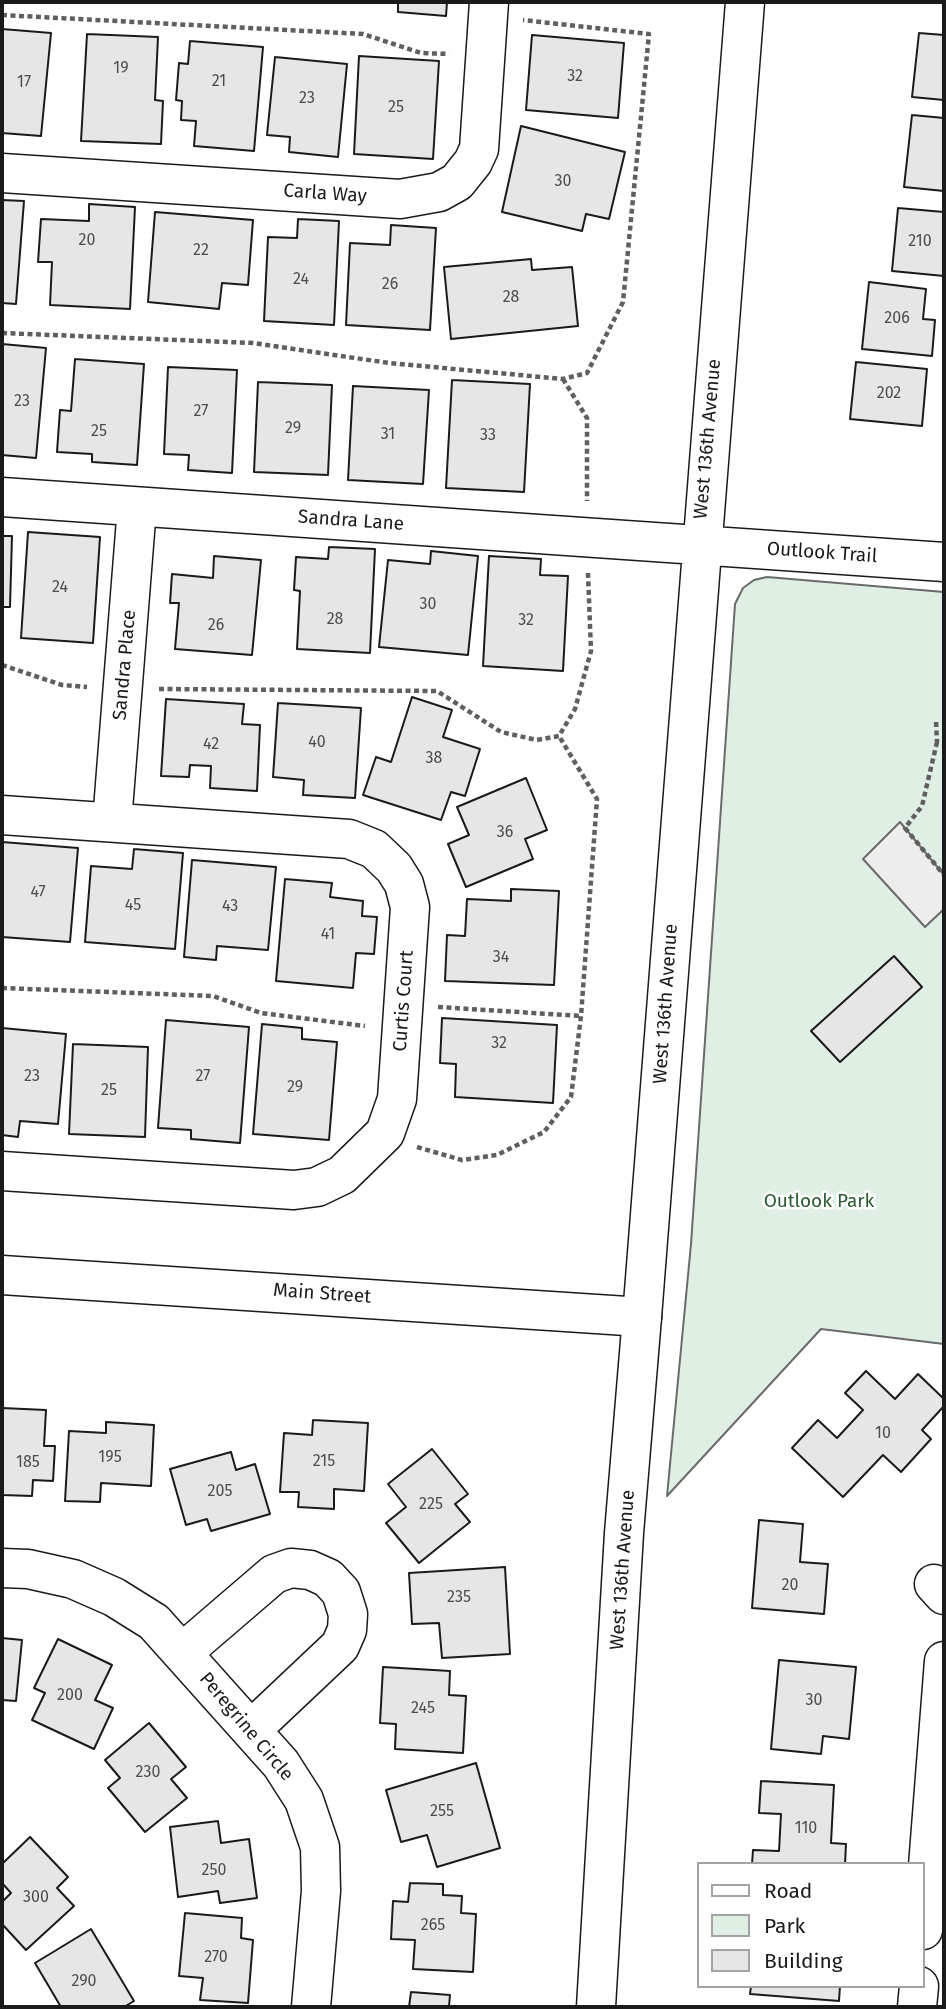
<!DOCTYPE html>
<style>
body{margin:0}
#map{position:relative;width:946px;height:2009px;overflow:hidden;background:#fff;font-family:"Fira Sans",sans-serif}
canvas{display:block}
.frame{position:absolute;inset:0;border:4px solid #1a1a1a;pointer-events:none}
.legend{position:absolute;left:697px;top:1862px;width:228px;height:126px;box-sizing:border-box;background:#fff;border:2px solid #a3a3a3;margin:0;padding:9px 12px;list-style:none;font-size:21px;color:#1a1a1a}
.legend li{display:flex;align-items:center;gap:14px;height:35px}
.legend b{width:35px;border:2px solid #a3a3a3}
</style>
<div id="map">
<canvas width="946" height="2009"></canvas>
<div class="frame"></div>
<ul class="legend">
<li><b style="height:9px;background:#fff"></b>Road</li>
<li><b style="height:19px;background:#e0efe3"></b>Park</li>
<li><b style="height:19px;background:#e6e6e6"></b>Building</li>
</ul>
</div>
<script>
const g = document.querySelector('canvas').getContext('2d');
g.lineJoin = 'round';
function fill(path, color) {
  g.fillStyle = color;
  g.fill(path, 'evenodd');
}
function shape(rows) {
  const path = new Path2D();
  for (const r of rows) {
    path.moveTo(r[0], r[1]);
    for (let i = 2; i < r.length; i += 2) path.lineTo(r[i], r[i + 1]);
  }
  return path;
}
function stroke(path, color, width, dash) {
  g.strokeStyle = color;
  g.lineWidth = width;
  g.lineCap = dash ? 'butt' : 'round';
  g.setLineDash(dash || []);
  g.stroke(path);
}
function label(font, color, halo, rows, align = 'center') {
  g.font = font + ' "Fira Sans",sans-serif';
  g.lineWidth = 5;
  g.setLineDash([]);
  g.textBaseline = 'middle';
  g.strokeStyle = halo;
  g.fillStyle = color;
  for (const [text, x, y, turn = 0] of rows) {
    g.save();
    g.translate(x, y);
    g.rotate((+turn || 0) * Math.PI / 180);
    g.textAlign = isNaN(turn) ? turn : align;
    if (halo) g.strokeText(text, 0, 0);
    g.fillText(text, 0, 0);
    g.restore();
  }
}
const green = shape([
 [767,577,944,592,944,1344,821,1329,667,1496,691,1244,735,604,743,588,754,580,767,577]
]);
const parking = shape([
 [900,822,944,875,944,909,925,927,863,859,900,822]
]);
const building = shape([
 [398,2,447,2,446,16,398,12,398,2],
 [2,29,51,33,41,136,2,133,2,29],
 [919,33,944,35,944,100,912,97,919,33],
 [87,34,158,37,155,100,163,101,161,144,81,141,87,34],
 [532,35,624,43,618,118,526,110,532,35],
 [190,41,263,47,254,151,194,146,196,121,181,120,182,101,176,100,179,63,188,64,190,41],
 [359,56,439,61,433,159,354,154,359,56],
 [275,57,347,64,338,157,289,152,290,137,267,135,275,57],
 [912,115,944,118,944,191,904,187,912,115],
 [521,126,625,152,609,219,586,214,582,231,502,212,521,126],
 [2,200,24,201,16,304,2,303,2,200],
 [89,204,135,207,130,309,50,305,52,262,38,262,41,219,89,221,89,204],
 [898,208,944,212,944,276,892,271,898,208],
 [155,212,253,220,248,285,222,283,219,309,148,302,155,212],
 [298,219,339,221,334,325,264,321,268,237,297,238,298,219],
 [391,225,436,228,430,330,346,325,350,243,390,245,391,225],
 [531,259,532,270,572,267,578,326,451,339,444,267,531,259],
 [869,282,926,289,923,319,935,320,932,356,862,349,869,282],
 [2,344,46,348,36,458,2,455,2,344],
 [75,359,144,364,137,465,92,462,92,454,57,452,60,410,71,411,75,359],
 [856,362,927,369,922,426,850,419,856,362],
 [168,367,237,370,232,473,188,470,189,455,164,454,168,367],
 [452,380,530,384,524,492,446,488,452,380],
 [258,382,332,385,328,475,254,472,258,382],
 [353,386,429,390,423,484,348,480,353,386],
 [28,532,100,537,93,643,21,638,28,532],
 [2,536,12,536,10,607,2,607,2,536],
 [329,547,375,549,370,653,297,649,300,591,294,590,296,557,328,559,329,547],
 [431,551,478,556,468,655,379,647,388,560,430,564,431,551],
 [214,556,261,560,252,655,175,649,179,603,170,603,172,574,213,578,214,556],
 [489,556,541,559,540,575,568,576,563,671,483,666,489,556],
 [412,697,452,710,443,737,480,749,465,796,451,792,441,820,363,795,376,757,391,762,412,697],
 [166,699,244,704,242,724,260,725,257,791,210,788,211,766,190,765,189,777,161,776,166,699],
 [278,703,361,708,355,798,303,795,304,780,273,777,278,703],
 [526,778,547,830,525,839,533,859,466,887,448,844,469,835,457,807,526,778],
 [2,842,78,848,70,942,2,937,2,842],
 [134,849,183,853,175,949,85,942,91,866,132,869,134,849],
 [192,860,276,867,268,950,217,946,216,960,184,957,192,860],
 [285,879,332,883,330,897,363,901,362,916,377,917,374,954,356,953,353,988,276,981,285,879],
 [511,889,559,891,554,985,445,981,447,935,465,936,467,899,511,901,511,889],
 [894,956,922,987,840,1062,811,1031,894,956],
 [442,1018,557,1025,553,1103,455,1097,456,1064,440,1063,442,1018],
 [166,1020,249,1027,240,1143,191,1139,191,1130,158,1128,166,1020],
 [262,1024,302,1028,302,1039,337,1042,329,1140,253,1134,262,1024],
 [2,1028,66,1034,58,1124,20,1121,18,1137,2,1135,2,1028],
 [73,1044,148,1047,145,1137,69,1134,73,1044],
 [866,1371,895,1399,918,1374,944,1399,944,1406,922,1430,931,1439,901,1472,883,1455,843,1497,792,1448,818,1420,837,1438,863,1410,845,1393,866,1371],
 [2,1408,46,1410,44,1446,55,1446,53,1481,33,1480,32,1496,2,1495,2,1408],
 [313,1420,368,1423,364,1491,334,1489,334,1509,298,1507,299,1492,280,1492,284,1433,312,1435,313,1420],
 [106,1422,154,1425,151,1486,101,1483,100,1502,65,1501,69,1431,106,1433,106,1422],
 [432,1449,468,1494,455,1504,470,1522,419,1563,386,1523,406,1507,388,1484,432,1449],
 [231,1452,236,1470,255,1464,270,1514,211,1531,207,1519,186,1525,170,1469,231,1452],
 [759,1520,803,1524,800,1562,828,1564,824,1614,752,1608,759,1520],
 [505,1567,510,1654,442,1658,439,1623,412,1624,409,1573,505,1567],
 [2,1638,22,1640,16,1701,2,1700,2,1638],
 [58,1639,112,1665,95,1700,113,1708,94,1749,32,1720,45,1693,34,1688,58,1639],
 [779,1660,856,1667,849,1739,823,1736,821,1754,771,1749,779,1660],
 [383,1667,450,1671,449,1695,466,1696,463,1753,395,1749,396,1724,380,1723,383,1667],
 [149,1723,186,1767,171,1779,187,1798,145,1832,108,1788,120,1778,105,1760,149,1723],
 [476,1763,500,1848,437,1867,427,1835,401,1842,386,1790,476,1763],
 [761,1781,834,1785,831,1843,846,1844,845,1864,752,1864,753,1850,779,1851,781,1814,759,1813,761,1781],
 [218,1821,221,1843,249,1839,257,1898,220,1903,218,1891,178,1897,170,1827,218,1821],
 [30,1837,68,1877,57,1888,74,1906,26,1950,2,1924,2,1902,11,1893,2,1883,2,1864,30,1837],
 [410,1883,443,1884,443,1895,462,1896,461,1913,476,1914,473,1972,413,1969,415,1940,391,1939,393,1901,408,1902,410,1883],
 [185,1913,242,1918,241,1938,253,1940,248,2003,200,2000,203,1978,179,1976,185,1913],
 [91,1929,134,2001,124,2007,61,2007,35,1963,91,1929],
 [751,1986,840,1986,839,2001,750,1994,751,1986],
 [411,1992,450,1995,449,2006,466,2007,409,2007,411,1992]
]);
const path = shape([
 [2,15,363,34,421,53,449,54],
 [2,333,253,343,389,363,563,379,587,373,623,302,649,34,523,20],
 [563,379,587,418,587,501],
 [2,665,62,685,87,687],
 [159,689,437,691,501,732,537,740,559,736,575,709,591,651,588,573],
 [936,722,937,742,944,744],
 [937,742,922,806,905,828,944,875],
 [2,988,213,996,261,1013,365,1026],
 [438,1007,581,1016],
 [417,1147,462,1160,497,1155,544,1132,571,1097,581,1016,597,799,559,736]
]);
const minor = shape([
 [2,173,400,199,439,192,457,182,473,162,479,149,489,2],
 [2,497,944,562],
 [2,815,349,839,374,849,394,868,404,884,410,907,397,1099,385,1133,342,1175,317,1187,294,1190,2,1171],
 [112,822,137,507],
 [642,1317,745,2],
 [2,1568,28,1569,73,1579,114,1597,154,1622,281,1764,304,1800,320,1847,321,1891,311,2007],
 [934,1584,944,1595],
 [182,1653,274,1574,291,1568,310,1570,328,1578,341,1592,348,1614,347,1630,340,1646,251,1730],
 [923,1930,944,1661],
 [917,2007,919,1986]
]);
const major = shape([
 [2,1275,642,1317,624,1533,596,2007]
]);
const numberNames = [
 ["19",121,69],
 ["32",575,77],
 ["21",219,82],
 ["17",24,83],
 ["23",307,99],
 ["25",396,108],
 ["30",563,182],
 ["20",87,241],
 ["210",920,242],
 ["22",201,251],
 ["24",301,280],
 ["26",390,285],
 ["28",511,298],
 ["206",897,319],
 ["202",889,394],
 ["23",22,402],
 ["27",201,412],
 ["29",293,429],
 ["25",99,432],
 ["31",388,435],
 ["33",488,436],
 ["24",60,588],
 ["30",428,605],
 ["28",335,620],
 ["32",526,621],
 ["26",216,626],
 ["40",317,743],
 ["42",211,745],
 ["38",434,759],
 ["36",505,833],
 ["47",38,893],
 ["45",133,906],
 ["43",230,907],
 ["41",328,935],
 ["34",501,958],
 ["32",499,1044],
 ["23",32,1077],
 ["27",203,1077],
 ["29",295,1088],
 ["25",109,1091],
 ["10",883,1434],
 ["195",110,1458],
 ["215",324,1462],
 ["185",28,1463],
 ["205",220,1492],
 ["225",431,1505],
 ["20",790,1586],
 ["235",459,1598],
 ["200",70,1696],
 ["30",814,1701],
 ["245",423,1709],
 ["230",148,1773],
 ["255",442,1812],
 ["110",806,1829],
 ["250",214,1871],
 ["300",36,1898],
 ["265",433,1926],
 ["270",216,1958],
 ["290",84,1982]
];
const streetNames = [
 ["Carla Way",325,194,4],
 ["West 136th Avenue",708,439,-85],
 ["Sandra Lane",351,521,4],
 ["Outlook Trail",822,553,4],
 ["Sandra Place",125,665,-85],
 ["Curtis Court",404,1001,-86],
 ["West 136th Avenue",666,1004,-86],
 ["Main Street",322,1294,4],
 ["West 136th Avenue",623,1570,-86],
 ["Peregrine Circle",246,1727,50]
];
const parkNames = [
 ["Outlook Park",819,1202]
];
fill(green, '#e0efe3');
stroke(green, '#6a6a6a', 2);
fill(parking, '#ededed');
stroke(parking, '#6a6a6a', 2);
fill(building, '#e6e6e6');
stroke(building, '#1a1a1a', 2);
stroke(minor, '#1a1a1a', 41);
stroke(major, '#1a1a1a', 41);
stroke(path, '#5f5f5f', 4.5, [5, 3.5]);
stroke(minor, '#fff', 38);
stroke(major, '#fff', 38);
label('16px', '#4d4d4d', null, numberNames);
label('19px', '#1a1a1a', '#fff', streetNames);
label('19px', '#2b5a34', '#fff', parkNames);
</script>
